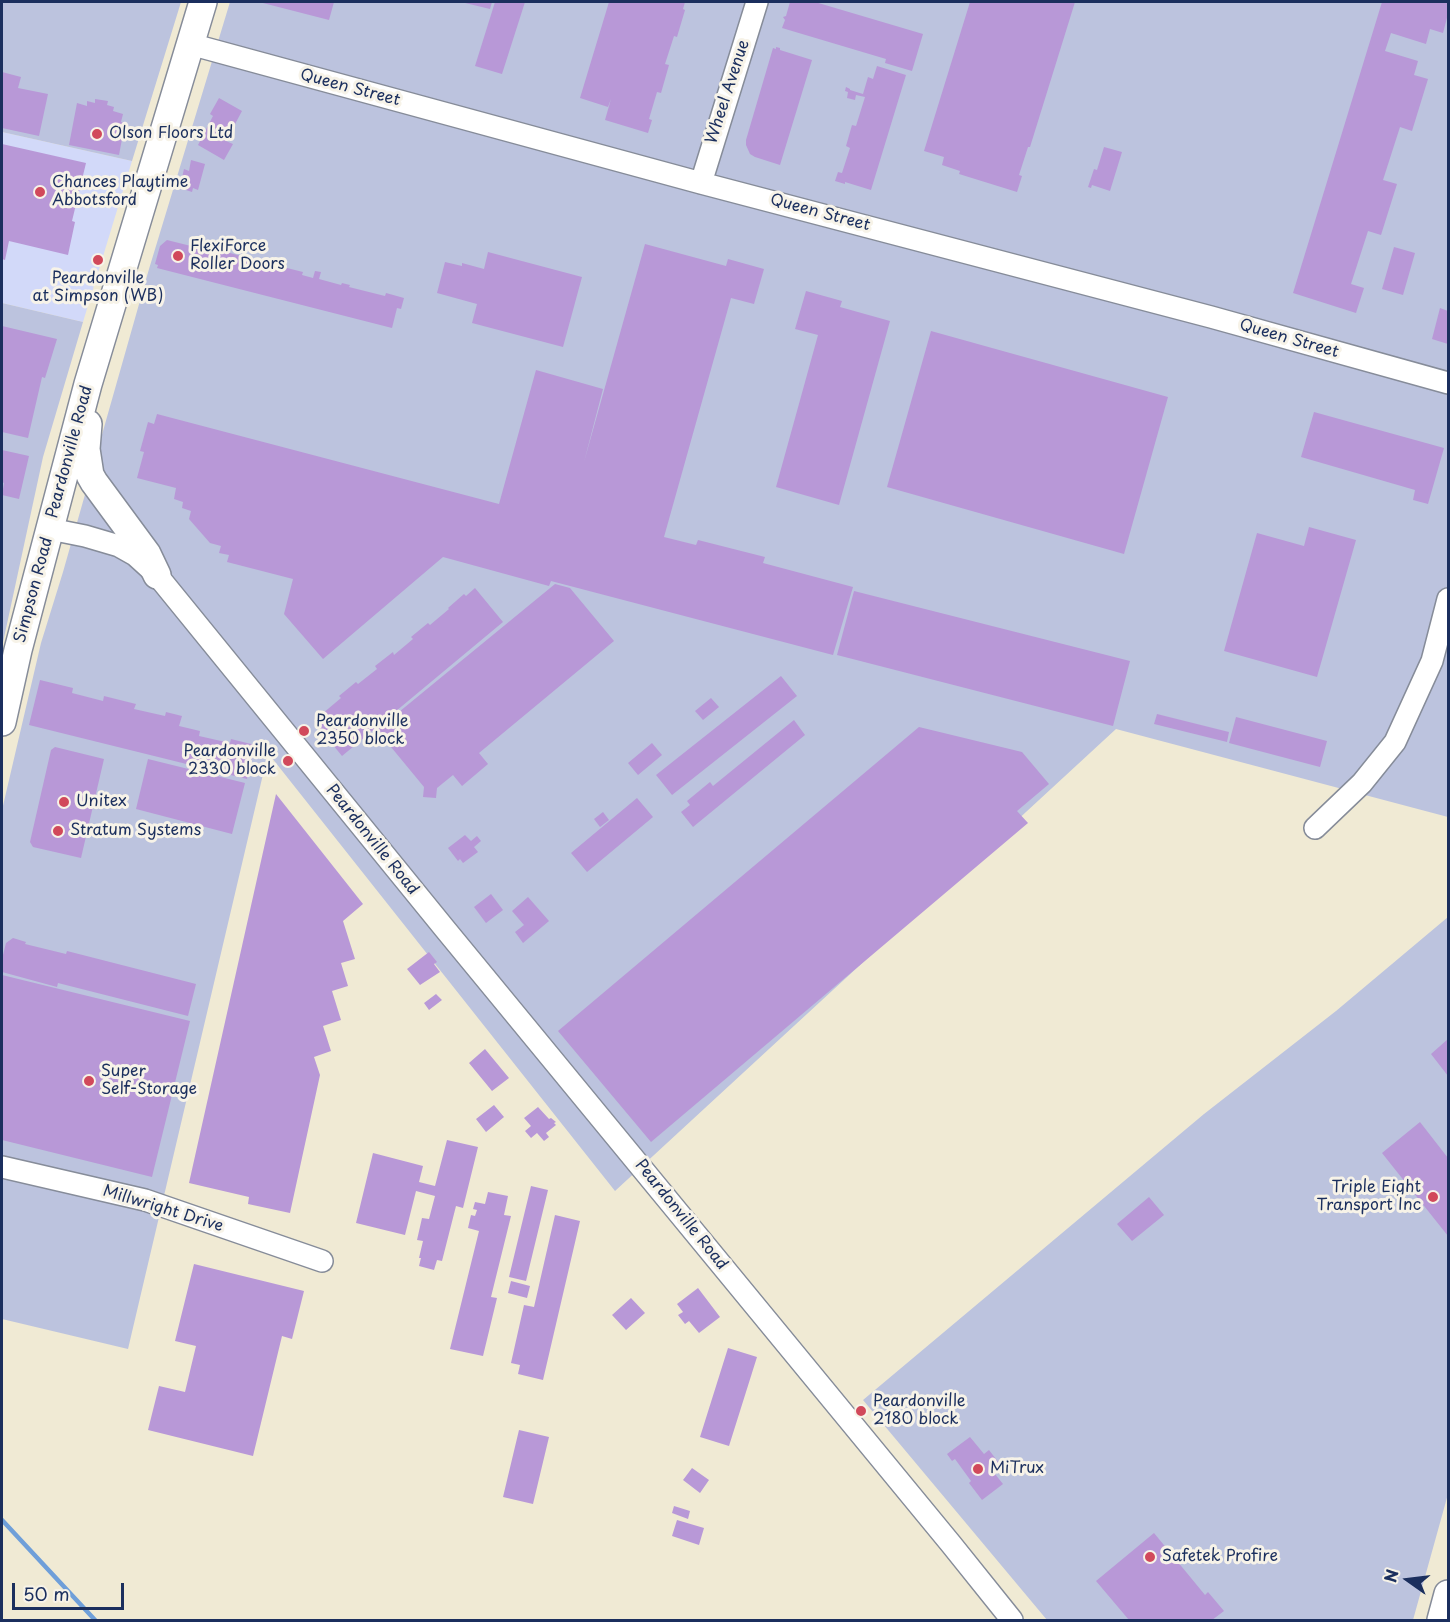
<!DOCTYPE html>
<style>
body{margin:0}
#map{position:relative;width:1450px;height:1622px;overflow:hidden;background:#f0ead4;font-family:"Playpen Sans",sans-serif}
canvas{display:block}
.frame{position:absolute;inset:0;border:3px solid #1b2f5e;pointer-events:none}
.north{position:absolute;left:1378px;top:1550px;width:60px;height:60px;-webkit-text-stroke:4px #f7f3e8;paint-order:stroke;rotate:284deg;font-size:16px;font-weight:700;line-height:24px;text-align:center;color:#1b2f5e}
.north::after{content:'';display:block;margin:auto;width:21px;height:27px;background:#1b2f5e;clip-path:polygon(50% 0,100% 100%,50% 72%,0 100%)}
.scale{position:absolute;left:12px;top:1583px;width:112px;height:27px;box-sizing:border-box;border:3px solid #1b2f5e;border-top:0;padding-left:8px;font-size:18px;line-height:21px;white-space:nowrap;color:#1b2f5e;-webkit-text-stroke:4px #f7f3e8;paint-order:stroke}
</style>
<div id="map">
<canvas width="1450" height="1622"></canvas>
<div class="frame"></div>
<div class="north">N</div>
<div class="scale">50 m</div>
</div>
<script>
const g = document.querySelector('canvas').getContext('2d');
g.lineJoin = 'round';
function fill(path, color) {
  g.fillStyle = color;
  g.fill(path, 'evenodd');
}
function shape(rows) {
  const path = new Path2D();
  for (const r of rows) {
    path.moveTo(r[0], r[1]);
    for (let i = 2; i < r.length; i += 2) path.lineTo(r[i], r[i + 1]);
  }
  return path;
}
function stroke(path, color, width, dash) {
  g.strokeStyle = color;
  g.lineWidth = width;
  g.lineCap = dash ? 'butt' : 'round';
  g.setLineDash(dash || []);
  g.stroke(path);
}
function label(font, color, halo, rows, align = 'center') {
  g.font = font + ' "Playpen Sans",sans-serif';
  g.lineWidth = 6;
  g.setLineDash([]);
  g.textBaseline = 'middle';
  g.strokeStyle = halo;
  g.fillStyle = color;
  for (const [text, x, y, turn = 0] of rows) {
    g.save();
    g.translate(x, y);
    g.rotate((+turn || 0) * Math.PI / 180);
    g.textAlign = isNaN(turn) ? turn : align;
    if (halo) g.strokeText(text, 0, 0);
    g.fillText(text, 0, 0);
    g.restore();
  }
}
const built = shape([
 [2,132,132,161,83,322,2,303]
]);
const industrial = shape([
 [2,2,181,2,132,161,2,132],
 [230,2,1448,2,1448,817,1116,729,615,1191,268,753,128,1349,2,1319,2,810,41,643,63,572,149,269],
 [2,303,83,322,43,457,2,647],
 [1448,917,1448,1494,1413,1620,1047,1620,863,1400,1204,1114,1336,1011]
]);
const stream = shape([
 [2,1520,95,1620]
]);
const building = shape([
 [259,2,334,2,329,20],
 [461,2,492,2,490,9],
 [495,2,525,2,502,74,475,66],
 [609,2,685,2,683,9,685,10,677,37,674,36,665,64,669,65,661,93,657,92,649,119,652,120,648,133,605,120,611,99,608,107,580,98],
 [790,2,815,2,923,34,912,71,885,63,886,59,782,28,785,20,783,17,786,16],
 [970,2,1075,2,1030,147,1028,147,1019,175,1022,176,1017,192,959,174,960,171,942,165,944,157,924,151],
 [1382,2,1448,2,1448,14,1443,33,1430,29,1426,44,1391,33,1385,51,1418,61,1414,75,1428,79,1412,131,1400,127,1383,180,1397,184,1381,235,1368,231,1351,284,1364,288,1356,313,1293,293],
 [776,47,780,48,780,50,812,60,780,165,755,157,750,154,746,145,746,140,773,48,776,49],
 [877,66,906,75,871,190,845,182,845,184,835,181,838,172,842,173,850,148,846,146,852,125,856,126,865,97,856,95,855,100,847,98,848,92,845,91,846,87,850,89,850,90,863,94,868,77,873,79],
 [2,72,21,77,18,88,48,94,39,136,2,128],
 [219,98,242,111,226,141,233,144,224,160,198,145,213,116,210,114],
 [95,99,108,101,107,105,114,107,113,111,123,114,121,122,125,123,119,155,69,145,77,103,87,106,87,101,95,103],
 [2,144,86,163,72,221,75,222,68,255,9,241,5,260,2,259],
 [1104,147,1122,152,1110,191,1092,185,1091,188,1088,187,1094,169,1097,170],
 [191,160,205,164,198,190,193,188,192,192,186,190,181,182,184,169,189,171],
 [167,240,223,254,223,251,241,256,241,259,250,261,251,258,261,261,261,264,278,268,279,266,303,272,302,275,313,278,315,271,321,272,319,279,341,285,342,283,350,285,349,287,385,296,386,293,404,298,401,309,397,308,392,328,157,268,158,265,155,264,160,246],
 [645,244,726,266,728,259,764,269,754,304,731,298,664,537,696,545,698,540,765,557,763,563,853,587,833,655,551,581,549,586,443,557,323,659,284,614,293,579,227,562,229,555,219,553,221,546,210,543,189,519,191,511,182,508,183,502,174,499,176,488,137,478,144,452,140,451,148,422,154,424,157,414,499,504,536,370,603,389,584,462],
 [1394,247,1415,253,1403,295,1382,289],
 [488,252,582,277,563,347,472,323,477,304,437,293,445,262,462,266,462,263,484,269],
 [806,291,842,301,840,307,890,321,839,505,776,487,818,335,795,329],
 [1440,308,1448,311,1448,344,1432,339],
 [2,326,57,339,45,378,42,377,28,438,2,432],
 [931,331,1168,397,1124,554,887,487],
 [1314,412,1444,448,1428,504,1413,500,1415,490,1301,457],
 [2,450,29,456,19,499,2,495,4,483,2,482],
 [1309,527,1356,540,1317,677,1224,651,1257,533,1304,546],
 [555,584,570,588,614,641,479,753,488,764,462,786,453,775,437,788,436,798,423,797,424,787,377,730],
 [475,588,503,622,342,756,315,723,324,716,322,714,341,698,339,696,356,682,358,684,377,669,375,666,393,652,394,655,413,639,411,637,428,623,430,625,449,609,448,608,464,594,466,596],
 [854,591,1130,661,1113,726,837,655],
 [781,676,797,696,672,795,656,775],
 [40,680,73,688,72,693,103,701,104,696,136,704,134,709,165,716,166,712,182,716,179,726,200,731,199,736,230,743,231,739,255,745,247,779,29,725],
 [711,698,719,707,703,720,695,711],
 [1157,714,1229,732,1227,742,1154,724],
 [1236,717,1327,741,1320,767,1229,743],
 [794,720,805,735,693,827,681,812,690,805,687,801,710,782,713,786],
 [919,727,1022,752,1049,784,1017,811,1028,823,651,1142,558,1031],
 [652,743,662,755,638,775,628,763],
 [55,747,104,759,81,858,33,847,30,842,51,750],
 [148,759,245,783,232,834,136,809],
 [276,794,363,904,343,921,355,959,341,963,348,986,332,991,341,1020,323,1026,331,1051,314,1057,320,1075,290,1213,248,1204,249,1197,189,1183],
 [637,798,653,817,587,872,571,853],
 [603,812,609,820,600,827,594,819],
 [465,835,471,841,477,836,481,841,474,847,478,852,463,863,460,859,458,861,448,848],
 [491,894,503,910,486,923,474,907],
 [528,897,549,921,523,943,515,932,524,925,512,911],
 [13,938,26,942,25,944,66,954,67,951,196,984,188,1016,58,983,57,987,2,972,2,959,6,943],
 [429,952,437,962,434,964,440,972,420,985,407,969],
 [2,975,190,1021,152,1177,2,1140],
 [436,994,442,1000,429,1010,424,1003],
 [1448,1039,1448,1076,1431,1054],
 [485,1049,509,1078,492,1091,469,1063],
 [494,1105,504,1117,486,1132,476,1119],
 [538,1107,549,1119,551,1118,556,1122,554,1123,556,1125,546,1133,549,1137,544,1141,537,1133,531,1138,525,1131,531,1126,524,1118],
 [1420,1122,1448,1158,1448,1236,1382,1153],
 [447,1140,478,1147,463,1208,456,1206,442,1261,437,1260,434,1270,419,1266,421,1258,419,1258,423,1241,417,1240,422,1218,429,1219,435,1196,416,1191,405,1235,356,1223,373,1153,423,1166,419,1182,435,1186],
 [531,1186,548,1190,526,1281,509,1277],
 [488,1192,508,1196,504,1215,511,1216,491,1297,497,1298,483,1356,450,1349,479,1231,468,1228,471,1215,475,1216,477,1210,473,1209,475,1202,485,1204],
 [1149,1197,1164,1215,1132,1241,1117,1224],
 [555,1215,580,1221,543,1380,518,1374,520,1365,511,1363,524,1305,534,1307],
 [194,1264,304,1291,292,1339,282,1336,253,1456,148,1430,159,1386,185,1392,196,1346,175,1341],
 [511,1281,530,1286,527,1298,508,1293],
 [698,1288,720,1317,699,1333,689,1321,685,1324,678,1315,683,1312,677,1304],
 [631,1298,645,1313,626,1330,612,1315],
 [728,1348,757,1357,729,1446,700,1437],
 [519,1430,549,1437,533,1504,503,1497],
 [970,1437,984,1454,989,1450,999,1463,991,1469,1003,1484,982,1500,969,1483,971,1481,955,1459,952,1461,947,1454],
 [692,1468,709,1480,700,1493,683,1480],
 [674,1506,690,1511,688,1519,672,1513],
 [677,1520,704,1528,699,1545,672,1536],
 [1154,1533,1205,1595,1208,1592,1224,1611,1212,1620,1129,1620,1096,1581]
]);
const minor = shape([
 [190,44,701,183,1211,317,1448,383],
 [701,183,757,2],
 [50,529,85,536,119,546,135,555,157,575,445,929,951,1544,1012,1620],
 [1315,828,1362,783,1395,742,1432,661,1448,599],
 [2,1167,145,1200,322,1261]
]);
const major = shape([
 [88,424,86,449,90,475,94,482,147,554,157,575],
 [2,722,18,650,88,384,203,2],
 [1441,1620,1448,1594]
]);
const markers = [
 [97,134,6,"#d1495b"],
 [40,192,6,"#d1495b"],
 [178,256,6,"#d1495b"],
 [98,260,6,"#d1495b"],
 [304,731,6,"#d1495b"],
 [288,761,6,"#d1495b"],
 [64,802,6,"#d1495b"],
 [58,831,6,"#d1495b"],
 [89,1081,6,"#d1495b"],
 [1433,1197,6,"#d1495b"],
 [861,1411,6,"#d1495b"],
 [978,1469,6,"#d1495b"],
 [1150,1557,6,"#d1495b"]
];
const streetNames = [
 ["Queen Street",350,88,15],
 ["Wheel Avenue",728,92,-72],
 ["Queen Street",820,213,15],
 ["Queen Street",1289,339,16],
 ["Peardonville Road",70,452,-75],
 ["Simpson Road",34,590,-75],
 ["Peardonville Road",372,840,51],
 ["Millwright Drive",163,1209,17],
 ["Peardonville Road",681,1215,51]
];
const poiNames = [
 ["Olson Floors Ltd",109,134],
 ["Chances Playtime",52,183],
 ["Abbotsford",52,201],
 ["FlexiForce",190,247],
 ["Roller Doors",190,265],
 ["Peardonville",98,279,"center"],
 ["at Simpson (WB)",98,297,"center"],
 ["Peardonville",316,722],
 ["2350 block",316,740],
 ["Peardonville",276,752,"right"],
 ["2330 block",276,770,"right"],
 ["Unitex",76,802],
 ["Stratum Systems",70,831],
 ["Super",101,1072],
 ["Self-Storage",101,1090],
 ["Triple Eight",1421,1188,"right"],
 ["Transport Inc",1421,1206,"right"],
 ["Peardonville",873,1402],
 ["2180 block",873,1420],
 ["MiTrux",990,1469],
 ["Safetek Profire",1162,1557]
];
fill(built, '#d2d9f9');
fill(industrial, '#bcc3de');
stroke(stream, '#6f9fd9', 4.5);
fill(building, '#b898d7');
stroke(minor, '#868c99', 24);
stroke(major, '#868c99', 30);
stroke(minor, '#fff', 21);
stroke(major, '#fff', 27);
for (const [x, y, r, color] of markers) {
  const dot = new Path2D();
  dot.arc(x, y, r, 0, 2 * Math.PI);
  g.fillStyle = color;
  g.fill(dot);
  stroke(dot, '#f7f3e8', 2);
}
label('16px', '#1b2f5e', '#f7f3e8', streetNames);
label('16px', '#1b2f5e', '#f7f3e8', poiNames, 'left');
</script>
